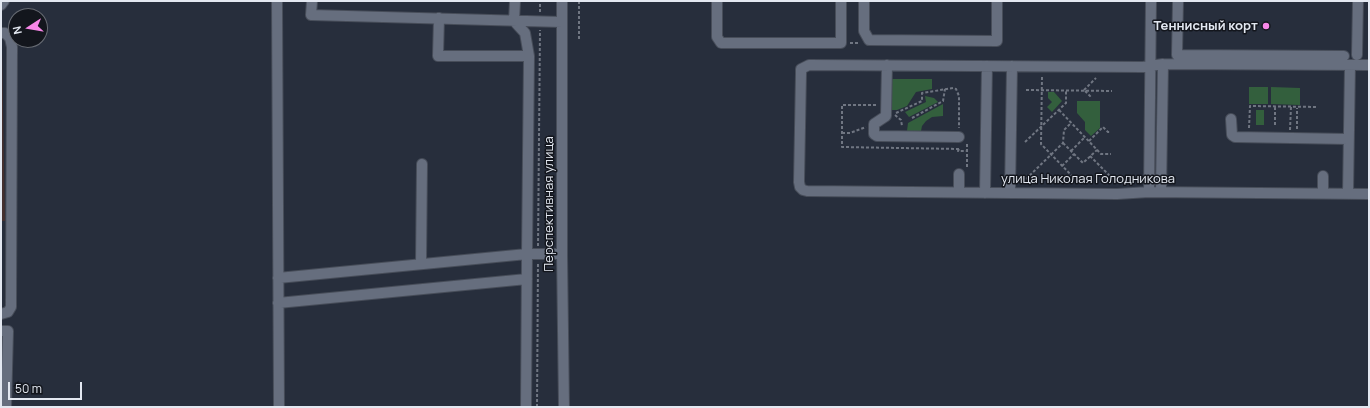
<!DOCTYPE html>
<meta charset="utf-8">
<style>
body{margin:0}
#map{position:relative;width:1370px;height:408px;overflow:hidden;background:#272e3c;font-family:Manrope,sans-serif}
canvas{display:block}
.frame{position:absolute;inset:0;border:2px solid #e3e8f1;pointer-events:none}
.north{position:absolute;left:8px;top:8px;width:40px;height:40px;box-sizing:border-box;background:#13161d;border:1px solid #666a72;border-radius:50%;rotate:258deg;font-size:11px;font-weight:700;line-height:16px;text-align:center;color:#e3e8f1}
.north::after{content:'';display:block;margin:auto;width:14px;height:18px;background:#f987e9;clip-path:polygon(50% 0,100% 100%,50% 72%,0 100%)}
.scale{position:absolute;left:8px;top:382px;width:74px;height:18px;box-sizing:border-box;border:2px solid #e3e8f1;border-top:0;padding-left:5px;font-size:12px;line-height:14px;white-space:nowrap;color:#e3e8f1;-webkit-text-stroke:3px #13161d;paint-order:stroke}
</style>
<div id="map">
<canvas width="1370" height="408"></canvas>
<div class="frame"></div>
<div class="north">N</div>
<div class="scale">50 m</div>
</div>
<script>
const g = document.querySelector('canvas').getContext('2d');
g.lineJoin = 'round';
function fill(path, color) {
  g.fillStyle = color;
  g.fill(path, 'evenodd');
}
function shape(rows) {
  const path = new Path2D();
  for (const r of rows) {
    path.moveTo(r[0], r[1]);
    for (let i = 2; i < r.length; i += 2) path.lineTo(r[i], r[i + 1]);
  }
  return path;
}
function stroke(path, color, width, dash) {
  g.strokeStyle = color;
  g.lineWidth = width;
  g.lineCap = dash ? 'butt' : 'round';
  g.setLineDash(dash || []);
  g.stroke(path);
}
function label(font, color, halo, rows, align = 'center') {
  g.font = font + ' Manrope,sans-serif';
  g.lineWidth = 3;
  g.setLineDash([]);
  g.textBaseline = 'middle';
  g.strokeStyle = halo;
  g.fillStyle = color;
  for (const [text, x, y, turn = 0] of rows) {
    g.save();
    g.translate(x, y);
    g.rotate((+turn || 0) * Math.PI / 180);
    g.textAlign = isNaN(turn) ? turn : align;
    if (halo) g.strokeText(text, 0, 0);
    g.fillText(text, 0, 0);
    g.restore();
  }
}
const education = shape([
 [1,49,2,49,5,221,1,221]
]);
const green = shape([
 [892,79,932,79,932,89,916,92,907,106,897,110,892,110],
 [1249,87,1268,87,1268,104,1249,104],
 [1271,87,1300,88,1300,105,1271,104],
 [1048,92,1054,92,1062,101,1052,112,1047,107,1052,102,1048,98],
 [925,96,934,98,938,102,909,117,905,112,926,102],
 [1077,101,1100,101,1100,128,1091,136,1085,130,1085,122,1077,113],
 [943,104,943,116,932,117,926,121,922,126,921,131,907,131,908,123],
 [1256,110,1264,110,1264,125,1256,125]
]);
const path = shape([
 [579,1,579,39],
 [540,12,540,1],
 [850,43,859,43],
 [1042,77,1041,144,1075,179],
 [1026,90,1112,91],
 [1084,90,1096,78],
 [1085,91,1092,98],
 [876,105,842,105,842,147,959,149],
 [1059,110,1101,154,1111,154],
 [896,113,922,101,922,93,953,88,956,89,959,96,959,128],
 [895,115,901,120,902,126],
 [912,118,943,101,945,89],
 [1275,125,1275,107],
 [1249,128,1250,106,1317,107],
 [1297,129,1297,108],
 [1290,130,1291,107],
 [842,133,850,133,866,127],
 [1089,141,1103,127,1108,132,1111,132],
 [1025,142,1066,103,1066,90],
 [1063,143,1083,163,1097,150],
 [959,149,958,151,967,151],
 [1071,151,1085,137],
 [1090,156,1111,177],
 [1062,166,1074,154],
 [967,167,967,142],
 [1026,179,1063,143,1064,130,1071,123],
 [538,246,540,30],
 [537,407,538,262]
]);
const minor = shape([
 [277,1,279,407],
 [312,1,311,15,562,22],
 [515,1,514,21,525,33,529,56,527,254,562,254],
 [562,1,562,254,564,407],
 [717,1,717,37,721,43,841,43,841,1],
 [864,1,864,31,869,40,997,41,997,1],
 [1178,1,1177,55,1344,56],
 [1,5,4,1],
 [439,18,438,56,529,56],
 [1,33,5,33,10,38,12,47,11,307,8,312,1,314],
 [1357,55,1358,1],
 [887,65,886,116,874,124,874,134,877,136,959,137],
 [1369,65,1163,64,1143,67,809,65,801,69,801,73,799,182,800,187,803,190,807,191,1117,194,1149,192,1369,194],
 [1231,119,1232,135,1235,137,1348,139],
 [959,192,959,174],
 [1149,192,1151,1],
 [1161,192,1163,64],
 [985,193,987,66],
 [1010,193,1012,66],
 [1323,193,1323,176],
 [1348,194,1350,65],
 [421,264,422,164],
 [278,278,527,254,526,407],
 [278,303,527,279],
 [1,331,8,331,6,407]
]);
const markers = [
 [1266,26,4,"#f987e9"]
];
const poiNames = [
 ["Теннисный корт",1258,26]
];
const streetNames = [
 ["улица Николая Голодникова",1088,179],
 ["Перспективная улица",549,204,-90]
];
fill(education, '#44302f');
fill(green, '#335f3d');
stroke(minor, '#474d59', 12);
stroke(path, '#707682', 2, [3, 2]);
stroke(minor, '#666e7e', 10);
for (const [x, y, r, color] of markers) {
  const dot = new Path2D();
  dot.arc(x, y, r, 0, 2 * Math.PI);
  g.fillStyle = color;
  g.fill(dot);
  stroke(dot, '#13161d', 1.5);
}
label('bold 13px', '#e3e8f1', '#13161d', poiNames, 'right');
label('13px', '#e3e8f1', '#13161d', streetNames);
</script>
